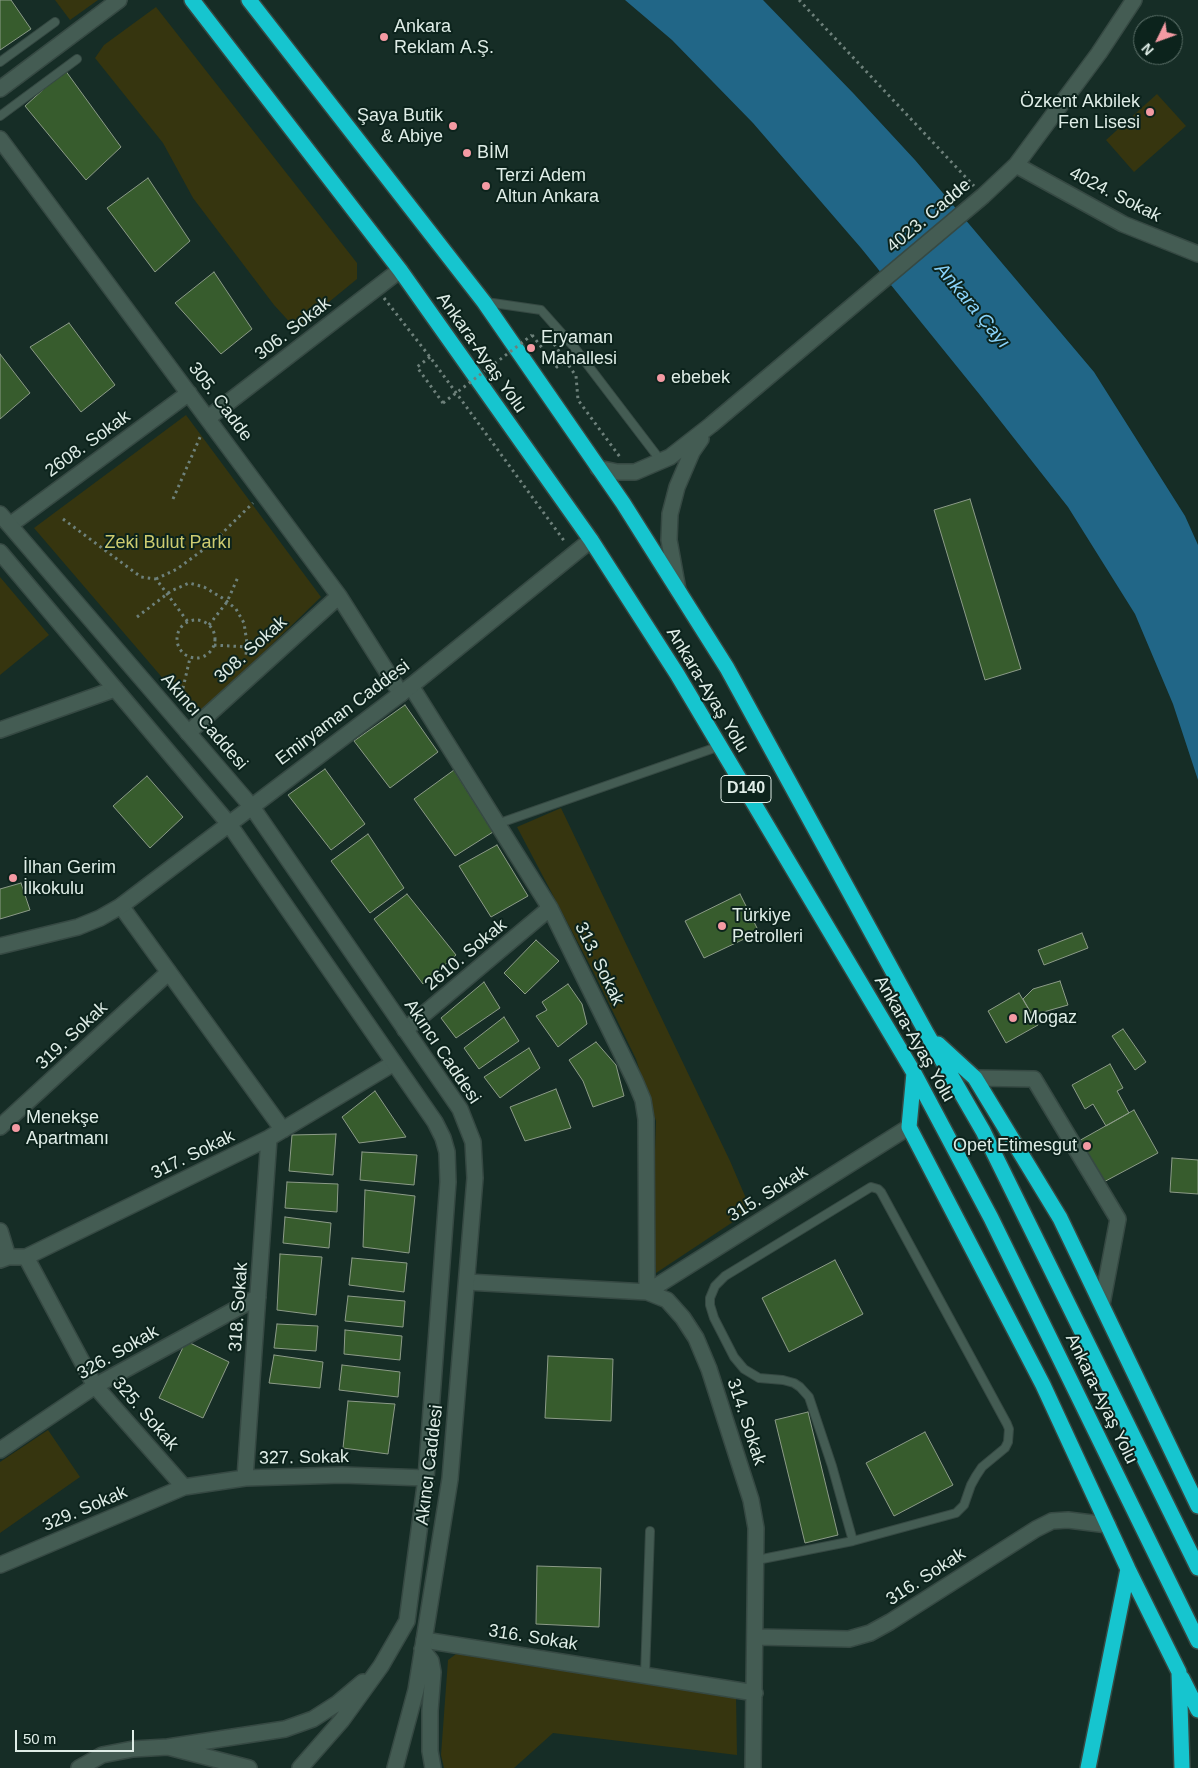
<!DOCTYPE html>
<meta charset="utf-8">
<style>
body{margin:0}
#map{position:relative;width:1198px;height:1768px;overflow:hidden;background:#162d26;font-family:Arial,sans-serif}
canvas{display:block}
.north{position:absolute;left:1133px;top:15px;width:50px;height:50px;box-sizing:border-box;background:#0c231c;border:1px solid #60746d;border-radius:50%;rotate:228deg;font-size:14px;font-weight:700;line-height:20px;text-align:center;color:#dfede7}
.north::after{content:'';display:block;margin:auto;width:18px;height:22px;background:#f49aa3;clip-path:polygon(50% 0,100% 100%,50% 72%,0 100%)}
.scale{position:absolute;left:15px;top:1730px;width:119px;height:22px;box-sizing:border-box;border:2px solid #dfede7;border-top:0;padding-left:6px;font-size:15px;line-height:18px;white-space:nowrap;color:#dfede7;-webkit-text-stroke:4px #0c231c;paint-order:stroke}
</style>
<div id="map">
<canvas width="1198" height="1768"></canvas>
<div class="north">N</div>
<div class="scale">50 m</div>
</div>
<script>
const g = document.querySelector('canvas').getContext('2d');
g.lineJoin = 'round';
function fill(path, color) {
  g.fillStyle = color;
  g.fill(path, 'evenodd');
}
function shape(rows) {
  const path = new Path2D();
  for (const r of rows) {
    if (r.length === 3) {
      path.moveTo(r[0] + r[2], r[1]);
      path.arc(r[0], r[1], r[2], 0, 2 * Math.PI);
      continue;
    }
    path.moveTo(r[0], r[1]);
    for (let i = 2; i < r.length; i += 2) path.lineTo(r[i], r[i + 1]);
  }
  return path;
}
function stroke(path, color, width, dash) {
  g.strokeStyle = color;
  g.lineWidth = width;
  g.lineCap = dash ? 'butt' : 'round';
  g.setLineDash(dash || []);
  g.stroke(path);
}
function label(font, color, halo, rows, align = 'center') {
  g.font = font + ' Arial,sans-serif';
  g.lineWidth = 4;
  g.setLineDash([]);
  g.textBaseline = 'middle';
  g.strokeStyle = halo;
  g.fillStyle = color;
  for (const [text, x, y, turn = 0] of rows) {
    g.save();
    g.translate(x, y);
    g.rotate((+turn || 0) * Math.PI / 180);
    g.textAlign = isNaN(turn) ? turn : align;
    if (halo) g.strokeText(text, 0, 0);
    g.fillText(text, 0, 0);
    g.restore();
  }
}
const green = shape([
 [55,0,98,0,70,20],
 [156,7,357,263,357,279,296,329,274,305,193,198,163,143,95,58,104,45],
 [1157,94,1186,126,1134,172,1106,140],
 [186,415,321,597,202,712,190,710,34,528],
 [0,577,49,635,0,675],
 [561,808,730,1161,751,1210,656,1273,652,1235,656,1121,636,1059,595,975,517,827],
 [48,1430,80,1477,0,1533,0,1462],
 [456,1654,736,1695,737,1755,553,1733,514,1768,444,1768,441,1755,448,1660]
]);
const water = shape([
 [625,0,763,0,854,94,915,160,1094,372,1185,516,1198,545,1198,780,1173,704,1135,614,1068,507,980,395,861,248,753,123,672,40]
]);
const building = shape([
 [0,0,11,0,31,29,0,50,0,0],
 [65,70,121,147,86,180,25,106,65,70],
 [148,178,190,241,155,272,107,208,148,178],
 [214,272,252,329,221,354,175,303,214,272],
 [69,323,115,385,81,412,30,347,69,323],
 [0,354,30,393,0,419,0,354],
 [970,499,1021,669,985,680,934,510,970,499],
 [405,705,438,752,390,788,354,741,405,705],
 [325,769,365,824,331,850,288,795,325,769],
 [454,770,493,832,455,856,414,799,454,770],
 [147,776,183,817,150,848,113,806,147,776],
 [368,834,404,888,370,913,331,861,368,834],
 [497,845,528,896,491,917,459,866,497,845],
 [21,883,30,910,0,919,0,889,21,883],
 [407,894,456,955,423,984,374,919,407,894],
 [740,894,759,932,704,958,685,921,740,894],
 [1082,933,1088,948,1044,965,1038,950,1082,933],
 [536,940,559,961,525,994,504,973,536,940],
 [1060,981,1068,1005,1040,1013,1034,1018,1023,999,1033,989,1060,981],
 [484,982,500,1008,456,1038,441,1018,484,982],
 [568,984,582,1004,587,1024,558,1047,536,1016,547,1010,542,1002,568,984],
 [1019,993,1038,1025,1006,1043,988,1011,1019,993],
 [504,1017,519,1041,479,1069,464,1048,504,1017],
 [1123,1029,1146,1062,1135,1070,1112,1036,1123,1029],
 [596,1042,616,1065,624,1096,593,1107,583,1081,569,1060,596,1042],
 [529,1048,540,1068,500,1098,484,1077,529,1048],
 [1110,1064,1123,1088,1117,1091,1129,1113,1106,1126,1093,1104,1085,1109,1072,1085,1110,1064],
 [556,1089,571,1128,525,1141,510,1107,556,1089],
 [375,1091,406,1137,359,1143,342,1117,375,1091],
 [1134,1110,1158,1153,1100,1184,1077,1142,1134,1110],
 [336,1134,333,1175,289,1171,292,1135,336,1134],
 [362,1152,417,1155,414,1185,360,1180,362,1152],
 [1172,1158,1198,1160,1198,1194,1170,1192,1172,1158],
 [287,1182,338,1184,337,1212,285,1208,287,1182],
 [365,1190,415,1196,409,1253,363,1247,365,1190],
 [285,1217,331,1223,329,1248,283,1243,285,1217],
 [280,1254,322,1257,316,1315,277,1310,280,1254],
 [352,1258,407,1263,404,1292,349,1285,352,1258],
 [835,1260,863,1314,789,1352,762,1298,835,1260],
 [348,1296,405,1301,403,1327,345,1321,348,1296],
 [277,1324,318,1326,316,1351,274,1348,277,1324],
 [345,1330,402,1336,400,1360,344,1354,345,1330],
 [186,1341,229,1362,203,1418,159,1398,186,1341],
 [274,1355,323,1362,320,1388,269,1383,274,1355],
 [548,1356,613,1359,611,1421,545,1418,548,1356],
 [342,1365,400,1372,398,1397,339,1390,342,1365],
 [348,1401,395,1404,388,1454,343,1448,348,1401],
 [808,1412,838,1535,805,1543,775,1420,808,1412],
 [925,1432,953,1485,894,1516,866,1463,925,1432],
 [537,1566,601,1568,599,1627,536,1624,537,1566]
]);
const path = shape([
 [799,0,974,186],
 [384,298,430,357,565,542],
 [532,335,557,367,567,361],
 [554,344,576,376,578,400,620,457],
 [430,357,417,367,443,403],
 [173,499,201,435],
 [63,519,141,577,156,579,188,622],
 [156,579,177,569,211,544,253,503],
 [137,617,171,591,189,583,204,587,224,599,236,609,244,623,247,643,246,655],
 [196,639,19],
 [209,625,227,602,238,577],
 [214,645,247,647],
 [180,701,190,658]
]);
const lane = shape([
 [0,62,55,22],
 [0,116,77,59],
 [486,302,541,310,574,347,661,461],
 [497,824,720,746],
 [757,1560,853,1541,956,1513,964,1505,971,1485,976,1476,982,1467,1005,1448,1008,1442,1009,1429,1007,1424,881,1192,878,1189,871,1187,725,1276,715,1286,710,1298,710,1305,714,1318,734,1357,744,1369,759,1378,783,1380,794,1383,800,1387,809,1397,832,1466,853,1541],
 [645,1675,650,1531]
]);
const street = shape([
 [0,89,119,0],
 [0,139,339,596,401,694],
 [1016,165,1123,224,1198,254],
 [208,418,400,270],
 [598,468,617,472,635,472,670,457,711,425,983,196,1016,165,1099,53,1134,0],
 [10,525,189,393],
 [678,590,669,540,670,514,677,487,692,452,701,439],
 [411,686,550,908,635,1081,643,1100,646,1119,647,1292],
 [0,730,115,689],
 [188,733,339,596],
 [121,906,283,1130],
 [405,1030,550,908],
 [975,1078,1034,1079,1118,1219,1102,1304],
 [0,1127,169,972],
 [0,1231,8,1257],
 [26,1257,95,1386,184,1487],
 [0,1260,8,1257,26,1257,269,1138,394,1063],
 [467,1282,647,1292,667,1300,683,1318,696,1338,709,1369,751,1500,756,1528,753,1768],
 [647,1292,909,1127],
 [0,1450,95,1386,258,1297],
 [245,1478,269,1138],
 [0,1565,184,1487,245,1478,342,1475,426,1478],
 [756,1637,849,1639,870,1633,890,1622,1036,1529,1052,1521,1068,1520,1108,1525],
 [424,1640,755,1693]
]);
const secondary = shape([
 [0,514,252,807,460,1109,473,1142,475,1178,450,1479,416,1690,395,1768],
 [0,552,229,824,435,1122,443,1138,447,1152,448,1182,426,1478,407,1621,381,1666,342,1720,300,1768],
 [0,946,78,927,100,918,121,906,411,686,591,540],
 [422,1649,431,1661,433,1672,430,1711,430,1751,433,1768],
 [168,1747,285,1729,313,1719,338,1703,363,1682],
 [79,1768,102,1755,133,1749,168,1747,249,1768]
]);
const highway = shape([
 [192,0,400,270,591,540,677,674,914,1073,991,1218,1198,1641],
 [249,0,484,302,623,503,727,668,927,1034,983,1131,1198,1568],
 [938,1044,975,1078,1060,1218,1198,1506],
 [914,1073,909,1127,1043,1385,1128,1569,1179,1672,1182,1768],
 [1182,1678,1198,1710],
 [1088,1768,1128,1569]
]);
const pathBridge = shape([
 [443,403,532,335]
]);
const markers = [
 [384,37,5,"#f49aa3"],
 [1150,112,5,"#f49aa3"],
 [453,126,5,"#f49aa3"],
 [467,153,5,"#f49aa3"],
 [486,186,5,"#f49aa3"],
 [531,348,5,"#f49aa3"],
 [661,378,5,"#f49aa3"],
 [13,878,5,"#f49aa3"],
 [722,926,5,"#f49aa3"],
 [1013,1018,5,"#f49aa3"],
 [16,1128,5,"#f49aa3"],
 [1087,1146,5,"#f49aa3"]
];
const shields = [
 [746,789,50]
];
const shieldNames = [
 ["D140",746,789]
];
const poiNames = [
 ["Ankara",394,27],
 ["Reklam A.Ş.",394,48],
 ["Özkent Akbilek",1140,102,"right"],
 ["Fen Lisesi",1140,123,"right"],
 ["Şaya Butik",443,116,"right"],
 ["& Abiye",443,137,"right"],
 ["BİM",477,153],
 ["Terzi Adem",496,176],
 ["Altun Ankara",496,197],
 ["Eryaman",541,338],
 ["Mahallesi",541,359],
 ["ebebek",671,378],
 ["İlhan Gerim",23,868],
 ["İlkokulu",23,889],
 ["Türkiye",732,916],
 ["Petrolleri",732,937],
 ["Mogaz",1023,1018],
 ["Menekşe",26,1118],
 ["Apartmanı",26,1139],
 ["Opet Etimesgut",1077,1146,"right"]
];
const streetNames = [
 ["4024. Sokak",1115,195,27],
 ["4023. Cadde",929,216,-40],
 ["306. Sokak",293,329,-38],
 ["Ankara-Ayaş Yolu",481,353,55],
 ["305. Cadde",220,402,53],
 ["2608. Sokak",88,444,-36],
 ["308. Sokak",251,650,-42],
 ["Ankara-Ayaş Yolu",707,690,59],
 ["Emiryaman Caddesi",343,713,-37],
 ["Akıncı Caddesi",204,722,49],
 ["2610. Sokak",466,955,-40],
 ["313. Sokak",599,964,64],
 ["319. Sokak",72,1036,-43],
 ["Ankara-Ayaş Yolu",914,1039,60],
 ["Akıncı Caddesi",442,1052,56],
 ["317. Sokak",193,1155,-26],
 ["315. Sokak",768,1194,-32],
 ["318. Sokak",239,1307,-86],
 ["326. Sokak",118,1353,-30],
 ["Ankara-Ayaş Yolu",1101,1399,64],
 ["325. Sokak",145,1414,49],
 ["314. Sokak",746,1422,72],
 ["327. Sokak",304,1458,-1],
 ["Akıncı Caddesi",430,1465,-83],
 ["329. Sokak",85,1509,-23],
 ["316. Sokak",926,1577,-33],
 ["316. Sokak",533,1638,9]
];
const parkNames = [
 ["Zeki Bulut Parkı",168,543]
];
const waterNames = [
 ["Ankara Çayı",972,306,50]
];
fill(green, '#36350f');
fill(water, '#216687');
fill(building, '#375c2d');
stroke(building, '#8c9b88', 1);
stroke(lane, '#364943', 10);
stroke(street, '#364943', 18);
stroke(secondary, '#364943', 18);
stroke(highway, '#364943', 18);
stroke(path, '#6e817b', 3, [2.5, 4]);
stroke(lane, '#445c53', 8);
stroke(street, '#445c53', 15);
stroke(secondary, '#445c53', 15);
stroke(highway, '#16c5cf', 15);
stroke(pathBridge, '#6e817b', 3, [2.5, 4]);
for (const [x, y, r, color] of markers) {
  const dot = new Path2D();
  dot.arc(x, y, r, 0, 2 * Math.PI);
  g.fillStyle = color;
  g.fill(dot);
  stroke(dot, '#0c231c', 2);
}
for (const [x, y, w] of shields) {
  const box = new Path2D();
  box.roundRect(x - w / 2, y - 13.5, w, 27, 4);
  g.fillStyle = '#0c231c';
  g.fill(box);
  stroke(box, '#dfede7', 1);
}
label('bold 16px', '#dfede7', null, shieldNames);
label('18px', '#dfede7', '#0c231c', poiNames, 'left');
label('18px', '#dfede7', '#0c231c', streetNames);
label('18px', '#cecc70', '#0c231c', parkNames);
label('italic 19px', '#8ad3fb', '#0c231c', waterNames);
</script>
